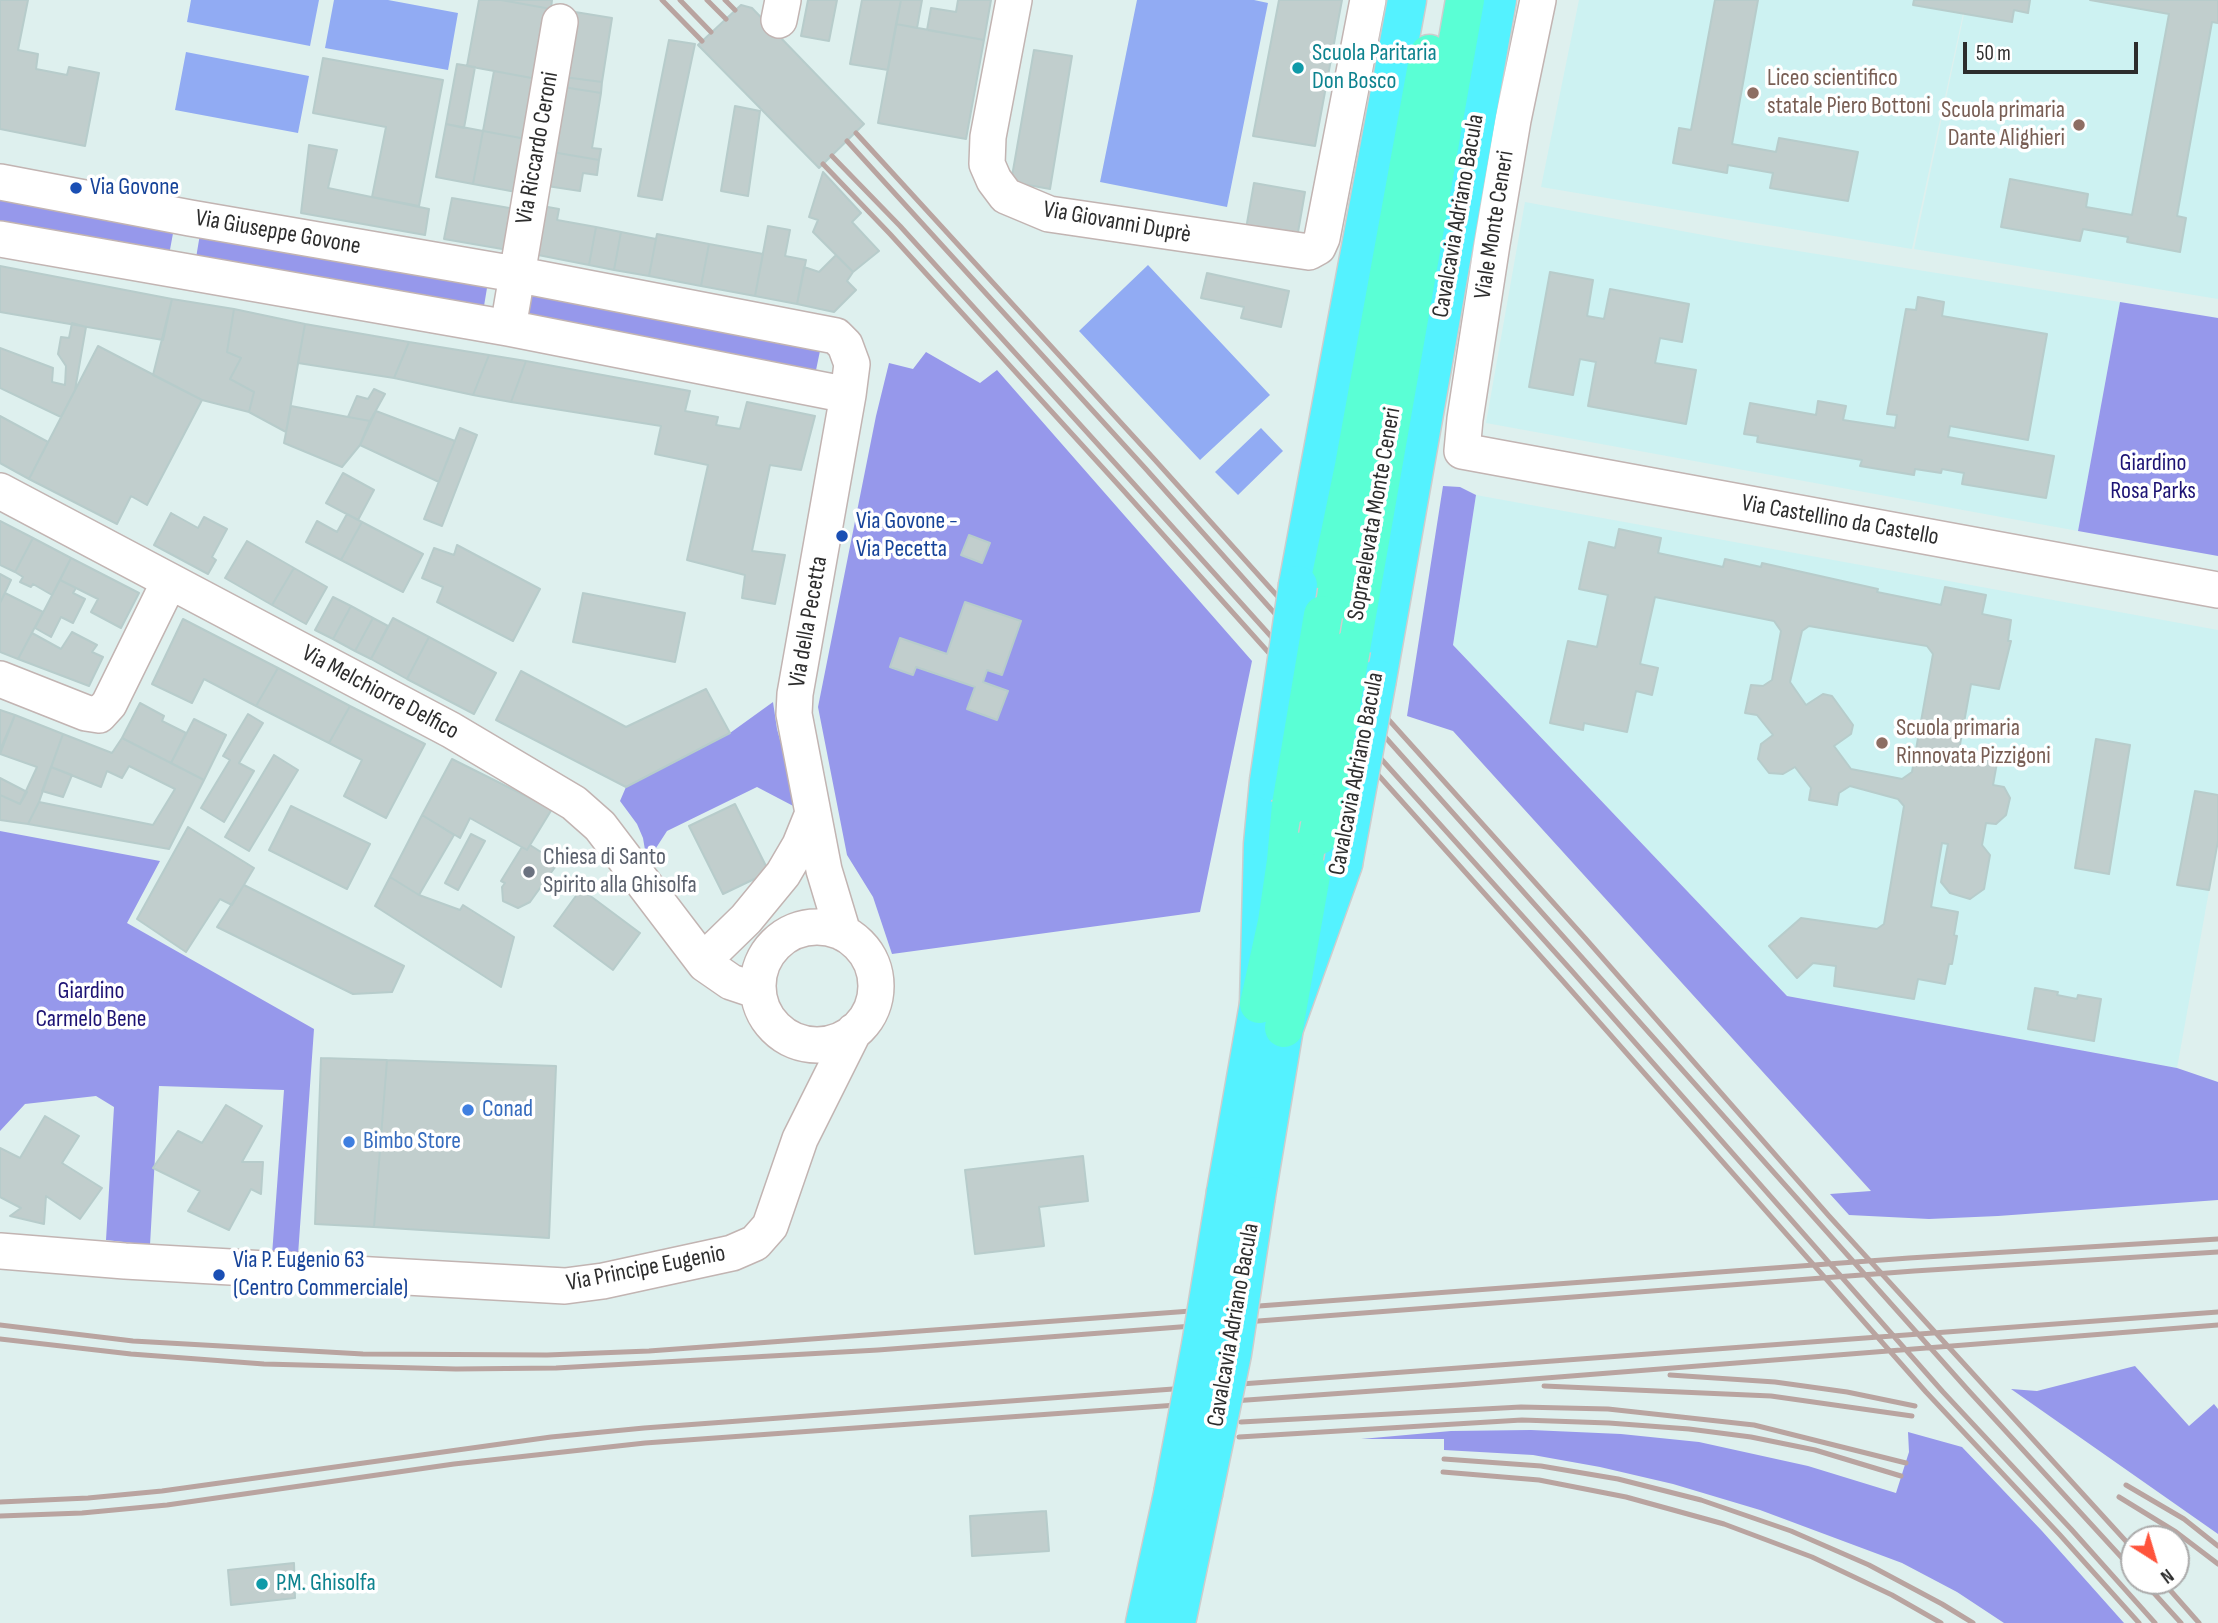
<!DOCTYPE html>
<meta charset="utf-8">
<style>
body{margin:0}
#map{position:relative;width:2218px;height:1623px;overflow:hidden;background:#def0ee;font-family:"Sofia Sans Condensed",sans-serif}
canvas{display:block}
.north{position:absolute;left:2120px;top:1525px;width:70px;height:70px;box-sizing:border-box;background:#fff;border:2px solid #ababab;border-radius:50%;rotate:143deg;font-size:19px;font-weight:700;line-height:28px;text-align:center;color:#2d2d2d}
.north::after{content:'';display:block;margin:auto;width:24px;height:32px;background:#ff543c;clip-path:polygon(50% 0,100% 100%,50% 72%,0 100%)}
.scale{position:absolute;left:1963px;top:42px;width:175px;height:32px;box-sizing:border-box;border:4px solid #2d2d2d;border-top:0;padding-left:9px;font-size:21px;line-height:24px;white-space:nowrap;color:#2d2d2d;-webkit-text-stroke:5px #fff;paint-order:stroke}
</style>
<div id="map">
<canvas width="2218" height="1623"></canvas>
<div class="north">N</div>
<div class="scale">50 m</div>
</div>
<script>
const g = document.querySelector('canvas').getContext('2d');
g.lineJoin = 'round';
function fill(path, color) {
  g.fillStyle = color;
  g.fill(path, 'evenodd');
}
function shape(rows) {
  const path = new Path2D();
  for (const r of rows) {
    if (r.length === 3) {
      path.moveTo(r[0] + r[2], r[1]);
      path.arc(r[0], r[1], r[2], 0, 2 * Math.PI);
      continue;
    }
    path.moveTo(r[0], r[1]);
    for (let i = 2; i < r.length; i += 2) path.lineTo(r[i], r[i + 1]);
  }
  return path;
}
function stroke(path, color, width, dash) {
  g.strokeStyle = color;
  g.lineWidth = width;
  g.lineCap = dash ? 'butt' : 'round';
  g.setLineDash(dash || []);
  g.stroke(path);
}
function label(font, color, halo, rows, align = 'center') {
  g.font = font + ' "Sofia Sans Condensed",sans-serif';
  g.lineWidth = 7;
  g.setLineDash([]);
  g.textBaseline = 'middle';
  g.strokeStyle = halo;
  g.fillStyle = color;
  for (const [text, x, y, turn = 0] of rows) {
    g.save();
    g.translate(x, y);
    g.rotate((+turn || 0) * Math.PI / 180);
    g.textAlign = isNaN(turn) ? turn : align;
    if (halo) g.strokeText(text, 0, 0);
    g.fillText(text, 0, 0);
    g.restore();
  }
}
const education = shape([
 [1579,0,1966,0,1912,249,1541,187],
 [1967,0,2218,0,2218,299,1914,249],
 [1525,202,1741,242,2120,302,2078,531,1486,423],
 [1476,495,2218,630,2218,841,2177,1068,1787,996,1453,645]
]);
const green = shape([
 [0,197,174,228,169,255,0,226],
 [200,234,488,282,483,312,195,264],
 [531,289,821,346,815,375,525,318],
 [2120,302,2218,318,2218,556,2078,531],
 [926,352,980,383,997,370,1252,661,1200,912,892,954,873,897,847,855,818,707,876,416,889,363,913,369],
 [1021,621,1002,675,987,670,983,682,1007,691,997,720,967,709,975,687,916,667,913,675,890,667,900,638,947,654],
 [1443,486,1460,487,1476,495,1453,645,1787,996,2177,1068,2218,1082,2218,1200,1998,1216,1929,1219,1849,1215,1830,1194,1871,1191,1453,731,1407,716],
 [773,702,777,729,799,809,757,787,667,831,647,862,643,838,637,824,620,801,626,787,730,733],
 [0,831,160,861,127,923,314,1029,298,1255,272,1255,284,1090,159,1086,150,1245,106,1240,114,1107,96,1096,25,1104,0,1131],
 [2135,1366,2189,1426,2214,1404,2218,1409,2218,1534,2011,1389,2037,1391],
 [1531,1430,1621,1434,1699,1442,1808,1466,1896,1493,1909,1452,1908,1432,1962,1447,2042,1531,2124,1623,2004,1623,1957,1592,1902,1563,1760,1510,1673,1484,1600,1467,1533,1455,1444,1450,1444,1439,1361,1439,1451,1431]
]);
const pitch = shape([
 [191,0,319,0,310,46,187,22],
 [334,0,388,0,458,13,448,70,325,48],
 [1137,0,1254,0,1268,3,1227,207,1100,182],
 [186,52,309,76,298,133,175,110],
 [1148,265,1270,395,1200,460,1079,331],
 [1261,428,1283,451,1238,495,1215,472]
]);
const building = shape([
 [0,0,28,0,18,50,38,54,36,69,67,75,69,67,99,73,85,146,0,129,0,0],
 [479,0,501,0,551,9,537,79,467,66,479,0],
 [501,0,552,0,551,9,501,0],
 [808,0,837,0,829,41,801,36,808,0],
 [862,0,901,0,888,70,850,64,862,0],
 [901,0,922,0,917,28,896,24,901,0],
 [958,0,991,0,984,40,927,30,931,8,956,12,958,0],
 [1279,0,1342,0,1315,146,1253,136,1279,0],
 [1715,0,1758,0,1732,144,1776,152,1779,138,1858,152,1848,201,1770,188,1773,173,1728,165,1727,173,1673,163,1679,128,1691,130,1715,0],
 [1914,0,2030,0,2028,13,2014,10,2012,22,1913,5,1914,0],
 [2090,0,2218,0,2218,23,2212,22,2177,216,2186,218,2180,252,2127,242,2128,237,2083,229,2080,241,2001,227,2010,179,2088,194,2086,207,2132,215,2169,14,2090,0],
 [741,5,752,8,864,124,819,168,698,45,741,5],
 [575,12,612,18,602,82,564,77,575,12],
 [896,24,984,40,966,139,878,123,896,24],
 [669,40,695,44,662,200,638,196,669,40],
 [1034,50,1072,56,1050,189,1011,182,1034,50],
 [323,58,443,80,419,206,372,197,386,127,313,113,323,58],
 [457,64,475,67,464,128,446,124,457,64],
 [494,71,537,79,526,139,483,131,494,71],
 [564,77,602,82,601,93,563,87,564,77],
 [563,87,601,93,592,148,601,149,599,160,552,152,563,87],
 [735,106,760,111,748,196,721,191,735,106],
 [446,124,483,131,473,184,436,177,446,124],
 [483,131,526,139,516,192,473,184,483,131],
 [309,145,337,150,328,188,429,209,425,235,301,213,309,145],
 [552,152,599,160,597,175,583,173,580,191,547,186,552,152],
 [823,172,861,213,852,222,879,251,853,272,813,232,818,220,809,217,823,172],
 [1254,183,1305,192,1297,238,1246,229,1254,183],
 [452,198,515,209,508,250,444,239,452,198],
 [542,206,559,209,557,220,596,227,589,265,533,254,542,206],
 [768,226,790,230,785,256,806,260,797,304,755,296,768,226],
 [596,227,621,232,614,270,589,265,596,227],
 [621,232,656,239,649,276,614,270,621,232],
 [657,234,709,244,701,286,649,276,657,234],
 [709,244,763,254,755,296,701,286,709,244],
 [836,255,853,272,847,281,856,290,834,312,797,304,804,267,819,272,836,255],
 [0,266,172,299,163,340,0,312,0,266],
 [1550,272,1593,280,1587,316,1604,319,1610,289,1689,304,1682,342,1660,338,1655,363,1696,370,1686,424,1588,406,1596,362,1580,359,1573,395,1529,387,1550,272],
 [1207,273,1289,291,1281,327,1241,318,1244,307,1201,298,1207,273],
 [1918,297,1944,302,1942,316,2047,334,2028,440,1950,426,1948,437,2054,456,2046,498,1962,484,1964,473,1942,469,1941,473,1915,469,1914,475,1860,466,1862,460,1757,442,1758,436,1744,434,1750,403,1816,415,1818,401,1846,406,1843,420,1895,428,1897,415,1887,414,1906,309,1916,310,1918,297],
 [172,299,234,309,227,352,241,358,230,379,254,392,249,412,202,400,153,375,172,299],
 [234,309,305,324,286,432,249,412,254,392,230,379,241,358,227,352,234,309],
 [72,323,86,327,75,390,61,417,0,388,0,348,53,368,52,382,65,385,66,366,58,354,61,337,69,338,72,323],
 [305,324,409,342,394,378,298,363,305,324],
 [409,342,489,355,473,395,394,378,409,342],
 [98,346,202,400,147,505,131,496,117,524,29,479,98,346],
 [489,355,526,361,511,402,473,395,489,355],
 [526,361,690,391,685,411,718,417,716,425,740,429,747,402,815,416,801,470,770,465,752,551,785,555,775,604,742,598,745,575,687,560,708,465,655,454,661,426,511,402,526,361],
 [374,389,385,394,370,421,348,417,357,396,368,399,374,389],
 [291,406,348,417,370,421,360,445,342,467,284,443,291,406],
 [376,411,455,441,439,482,360,445,376,411],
 [0,416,48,442,29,479,0,463,0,416],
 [460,428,477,435,442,526,424,519,460,428],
 [343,473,374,490,358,520,326,503,343,473],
 [171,513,198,528,204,517,227,529,212,557,216,560,208,574,154,545,171,513],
 [347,514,362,522,341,560,306,542,317,521,337,532,347,514],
 [0,521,33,538,15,572,0,565,0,521],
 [362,522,423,554,403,592,341,560,362,522],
 [1619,529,1661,538,1658,553,1723,567,1725,559,1761,567,1762,563,1878,589,1877,592,1941,605,1945,587,1986,595,1982,614,2011,620,2008,641,2011,641,1999,689,1971,684,1959,750,1998,757,1993,785,2004,787,2010,798,2006,815,1996,824,1986,823,1982,845,1990,855,1984,889,1970,899,1950,893,1941,882,1948,844,1942,843,1931,907,1958,912,1954,935,1957,936,1952,964,1949,964,1945,984,1918,979,1914,999,1834,986,1836,966,1813,963,1797,978,1769,946,1801,918,1877,929,1884,924,1904,806,1898,799,1850,786,1839,793,1837,805,1809,800,1811,788,1795,767,1783,774,1769,773,1758,759,1761,744,1773,735,1757,715,1745,713,1751,685,1763,686,1772,680,1781,631,1774,621,1655,597,1640,664,1658,668,1652,695,1636,691,1627,732,1584,723,1583,730,1550,723,1568,641,1597,647,1608,595,1579,589,1589,542,1615,548,1619,529],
 [1809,626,1927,646,1933,654,1912,772,1902,779,1851,769,1834,746,1851,734,1853,725,1832,696,1823,694,1806,705,1790,682,1802,631,1809,626],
 [969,535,990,543,982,563,961,555,969,535],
 [33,538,71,558,52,595,33,584,31,587,20,582,23,577,15,572,33,538],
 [247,541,294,568,272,605,225,578,247,541],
 [457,545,540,589,513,641,437,602,443,587,422,578,434,548,454,555,457,545],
 [71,558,139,593,121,628,91,612,98,599,60,580,71,558],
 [294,568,327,587,306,624,272,605,294,568],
 [0,574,11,580,0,603,0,574],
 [60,580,76,588,73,593,85,599,73,623,61,617,51,637,35,628,60,580],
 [5,593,43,612,18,659,0,652,0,603,5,593],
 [583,593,685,613,675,662,573,642,583,593],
 [333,597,351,606,333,639,315,630,333,597],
 [965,602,1021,621,1002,675,987,670,983,682,1008,691,997,720,967,709,975,687,916,667,913,675,890,667,900,638,947,654,965,602],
 [351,606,373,618,355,651,333,639,351,606],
 [373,618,388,626,371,659,355,651,373,618],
 [393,618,429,637,407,679,371,659,393,618],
 [183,619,278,668,256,706,204,679,192,703,152,684,183,619],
 [72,632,97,645,92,652,103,657,89,686,18,659,32,633,61,649,72,632],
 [429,637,496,673,474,714,407,679,429,637],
 [278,668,350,706,329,743,256,706,278,668],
 [521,671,626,727,706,689,730,733,626,787,496,720,521,671],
 [140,703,164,716,162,721,186,733,171,763,122,738,140,703],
 [350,706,425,744,386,818,344,796,362,760,329,743,350,706],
 [0,710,15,715,0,750,0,710],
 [248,714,263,723,239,763,254,771,224,822,201,808,230,760,223,756,248,714],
 [15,715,63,734,39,802,28,824,0,820,0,795,20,804,37,767,0,754,15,715],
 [194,719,226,735,204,780,171,763,194,719],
 [63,734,112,753,122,738,204,780,169,849,28,824,39,802,153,825,175,789,129,766,122,778,107,771,101,787,51,767,63,734],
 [2096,739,2130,745,2109,874,2075,868,2096,739],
 [274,755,298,770,249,851,225,837,274,755],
 [452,759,552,809,527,850,470,818,460,838,422,815,452,759],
 [51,767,72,775,63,797,42,791,51,767],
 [0,778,27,792,20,804,0,795,0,778],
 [2195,791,2218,795,2218,841,2209,890,2177,885,2195,791],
 [735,804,769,872,723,894,689,826,735,804],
 [291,806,370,844,347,889,269,850,291,806],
 [422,815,454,835,419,895,390,877,422,815],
 [188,827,254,868,232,905,220,899,186,952,137,919,188,827],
 [471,834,485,841,458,890,445,883,471,834],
 [530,845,558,863,530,902,518,908,503,901,502,887,505,883,501,881,522,847,527,850,530,845],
 [390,877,419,895,460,910,463,905,514,937,501,987,375,906,390,877],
 [244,885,404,966,392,992,353,994,217,927,244,885],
 [581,889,640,933,613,970,554,926,581,889],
 [2035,988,2058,992,2057,995,2077,999,2078,995,2101,999,2094,1041,2028,1029,2035,988],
 [321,1058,387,1060,374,1227,315,1224,321,1058],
 [387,1060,556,1066,549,1238,374,1227,387,1060],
 [226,1105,262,1126,242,1162,263,1162,261,1194,251,1189,229,1230,188,1211,200,1191,153,1168,178,1131,202,1143,226,1105],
 [45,1116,79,1136,62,1163,102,1188,80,1219,46,1196,44,1224,10,1216,21,1208,0,1197,0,1148,20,1158,45,1116],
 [1083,1156,1088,1201,1039,1207,1044,1246,975,1254,965,1170,1083,1156],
 [1046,1511,1049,1551,972,1556,970,1516,1046,1511],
 [294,1563,295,1598,231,1605,228,1570,294,1563]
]);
const minor = shape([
 [1014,0,988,137,987,164,994,180,1006,196,1049,214,1309,252,1318,247,1322,238,1368,0],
 [1538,0,1513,120,1492,244,1465,419,1462,451,2218,590],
 [779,20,783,0],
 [0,182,190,218,515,274,836,336,845,345,852,364,848,395,795,694,794,714,824,870,843,933],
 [0,239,508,328,848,395],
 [508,328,560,22],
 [0,491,451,730,574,803,600,826,705,964,731,982,758,991],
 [0,679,86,713,99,715,109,704,169,582],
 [817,986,59],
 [705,964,709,955,746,919,783,874,800,845,813,813],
 [0,1251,125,1261,565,1286,603,1281,732,1253,755,1243,770,1226,800,1139,854,1031]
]);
const major = shape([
 [1298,585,1407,0],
 [1377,679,1497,0],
 [1226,1192,1259,1004,1263,844,1269,781],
 [1256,1196,1284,1028,1343,864],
 [1145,1623,1173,1494],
 [1176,1623,1203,1494]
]);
const highway = shape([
 [1323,615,1354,466,1429,54],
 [1351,649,1465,0],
 [1259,1004,1277,922,1286,861,1291,805],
 [1284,1028,1318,836]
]);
const rail = shape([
 [662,0,702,41],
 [680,0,711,32],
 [707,0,726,19],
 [725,0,735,10],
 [856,133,1155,460,1585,938,1829,1216,2134,1550],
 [847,141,1145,468,1968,1390,2134,1571],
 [832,156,900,226,1133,483,1571,970,1943,1392,2071,1529,2155,1623],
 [823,164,890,234,1123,490,1561,979,1926,1392,2060,1535,2139,1623],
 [0,1325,133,1341,363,1354,547,1355,649,1351,1909,1258,2218,1239],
 [0,1339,131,1354,264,1364,456,1369,556,1368,878,1350,1914,1271,2218,1252],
 [1670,1375,1775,1382,1847,1392,1915,1406],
 [1544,1386,1771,1396,1912,1416],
 [1241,1422,1521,1407,1608,1409,1754,1425,1906,1463],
 [1239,1437,1522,1420,1609,1423,1689,1429,1751,1437,1815,1450,1901,1476],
 [1444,1459,1541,1466,1618,1479,1701,1500,1791,1531,1869,1565,1942,1604,1973,1623],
 [1443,1472,1539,1480,1626,1497,1724,1524,1812,1557,1892,1595,1941,1623],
 [2126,1485,2184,1519,2218,1546],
 [2119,1497,2176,1532,2218,1564],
 [0,1502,88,1498,162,1491,551,1437,644,1428,2218,1312],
 [0,1516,82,1513,167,1505,454,1464,645,1443,1457,1385,2218,1325],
 [2143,1581,2181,1623],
 [2162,1581,2199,1623]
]);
const majorBridge = shape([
 [1269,781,1298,585],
 [1343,864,1377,679],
 [1173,1494,1201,1345,1226,1192],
 [1203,1494,1232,1354,1256,1196]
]);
const highwayBridge = shape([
 [1291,805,1323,615],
 [1318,836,1351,649]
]);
const markers = [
 [1298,68,7,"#0f9aa8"],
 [1753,93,7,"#8d6e63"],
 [2079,125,7,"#8d6e63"],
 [76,188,7,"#1a4fb4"],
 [842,536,7,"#1a4fb4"],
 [1882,743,7,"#8d6e63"],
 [529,872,7,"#6b7280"],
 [468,1110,7,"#3f7fe0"],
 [349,1142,7,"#3f7fe0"],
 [219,1275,7,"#1a4fb4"],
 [262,1584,7,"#0f9aa8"]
];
const cultureNames = [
 ["Scuola Paritaria",1312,54],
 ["Don Bosco",1312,82],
 ["P.M. Ghisolfa",276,1584]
];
const educationNames = [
 ["Liceo scientifico",1767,79],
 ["statale Piero Bottoni",1767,107],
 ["Scuola primaria",2065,111,"right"],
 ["Dante Alighieri",2065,139,"right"],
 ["Scuola primaria",1896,729],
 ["Rinnovata Pizzigoni",1896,757]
];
const streetNames = [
 ["Via Riccardo Ceroni",538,148,-80],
 ["Cavalcavia Adriano Bacula",1459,216,-80],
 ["Via Giovanni Duprè",1117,223,10],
 ["Viale Monte Ceneri",1495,225,-81],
 ["Via Giuseppe Govone",278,233,10],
 ["Sopraelevata Monte Ceneri",1375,514,-80],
 ["Via Castellino da Castello",1840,521,10],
 ["Via della Pecetta",809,622,-80],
 ["Via Melchiorre Delfico",380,693,28],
 ["Cavalcavia Adriano Bacula",1357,774,-79],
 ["Via Principe Eugenio",646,1269,-11],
 ["Cavalcavia Adriano Bacula",1234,1325,-80]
];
const transitNames = [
 ["Via Govone",90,188],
 ["Via Govone -",856,522],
 ["Via Pecetta",856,550],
 ["Via P. Eugenio 63",233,1261],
 ["(Centro Commerciale)",233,1289]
];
const parkNames = [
 ["Giardino",2153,464],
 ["Rosa Parks",2153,492],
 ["Giardino",91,992],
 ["Carmelo Bene",91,1020]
];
const worshipNames = [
 ["Chiesa di Santo",543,858],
 ["Spirito alla Ghisolfa",543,886]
];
const shopNames = [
 ["Conad",482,1110],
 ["Bimbo Store",363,1142]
];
fill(education, '#cdf2f2');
fill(green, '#9698eb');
fill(pitch, '#91abf3');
fill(building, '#c1cecd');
stroke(building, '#b7cccb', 2);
stroke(minor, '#c2b4b2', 38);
stroke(major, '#cdcdcd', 41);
stroke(highway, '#cdcdcd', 41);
stroke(minor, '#fff', 35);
stroke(major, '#54f2ff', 38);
stroke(highway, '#5affd5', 38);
stroke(rail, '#b9a4a0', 5);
stroke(majorBridge, '#cdcdcd', 41, []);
stroke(highwayBridge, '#cdcdcd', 41, []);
stroke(majorBridge, '#54f2ff', 38);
stroke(highwayBridge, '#5affd5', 38);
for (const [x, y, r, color] of markers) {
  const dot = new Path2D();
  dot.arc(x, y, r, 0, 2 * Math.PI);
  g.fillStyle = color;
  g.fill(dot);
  stroke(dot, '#fff', 2.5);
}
label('24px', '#0d838f', '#fff', cultureNames, 'left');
label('24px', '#785e54', '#fff', educationNames, 'left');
label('24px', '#2d2d2d', '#fff', streetNames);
label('24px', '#164399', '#fff', transitNames, 'left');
label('24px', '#1d1374', '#fff', parkNames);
label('24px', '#5b616d', '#fff', worshipNames, 'left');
label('24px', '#366cbe', '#fff', shopNames, 'left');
</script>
